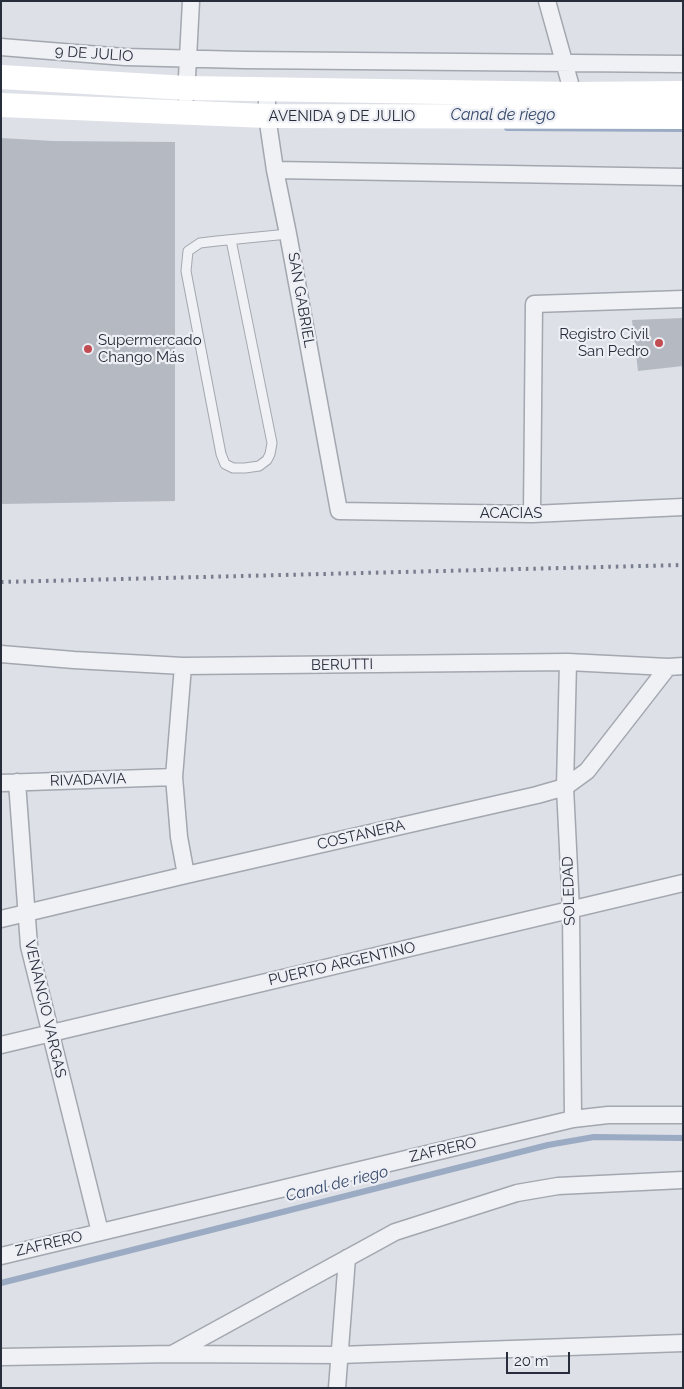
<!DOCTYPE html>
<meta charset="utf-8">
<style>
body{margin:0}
#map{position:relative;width:684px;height:1389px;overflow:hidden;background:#dde0e6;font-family:Raleway,sans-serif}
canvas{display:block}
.frame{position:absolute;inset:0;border:2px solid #282d3b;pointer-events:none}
.scale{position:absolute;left:506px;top:1352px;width:64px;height:22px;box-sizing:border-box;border:2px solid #282d3b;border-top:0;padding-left:6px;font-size:15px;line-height:18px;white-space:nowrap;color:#282d3b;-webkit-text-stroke:4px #edeff4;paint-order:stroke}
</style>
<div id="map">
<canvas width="684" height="1389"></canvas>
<div class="frame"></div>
<div class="scale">20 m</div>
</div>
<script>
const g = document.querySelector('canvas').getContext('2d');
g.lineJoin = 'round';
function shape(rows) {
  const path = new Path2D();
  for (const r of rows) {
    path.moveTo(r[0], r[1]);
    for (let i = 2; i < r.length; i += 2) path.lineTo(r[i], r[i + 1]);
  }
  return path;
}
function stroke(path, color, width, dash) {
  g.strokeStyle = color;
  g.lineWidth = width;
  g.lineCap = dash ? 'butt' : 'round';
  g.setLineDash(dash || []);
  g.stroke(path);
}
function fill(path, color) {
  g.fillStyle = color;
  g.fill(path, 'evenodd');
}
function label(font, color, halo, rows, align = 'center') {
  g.font = font + ' Raleway,sans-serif';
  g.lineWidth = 4.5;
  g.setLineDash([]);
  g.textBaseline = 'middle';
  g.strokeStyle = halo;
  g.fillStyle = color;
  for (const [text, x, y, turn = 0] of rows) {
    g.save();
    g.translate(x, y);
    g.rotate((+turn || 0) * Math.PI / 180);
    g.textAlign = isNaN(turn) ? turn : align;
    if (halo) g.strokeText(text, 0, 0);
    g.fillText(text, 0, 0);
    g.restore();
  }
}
const stream = shape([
 [507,128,683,129],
 [1,1283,548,1145,594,1137,683,1138]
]);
const building = shape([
 [1,138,53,141,175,142,175,501,1,504],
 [683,318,683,366,638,371,632,320]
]);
const lane = shape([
 [231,240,272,443,270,454,267,460,259,466,245,468,233,468,225,464,221,454,186,271,188,251,200,243,217,241,288,234]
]);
const street = shape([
 [547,1,573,94],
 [1,47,125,57,244,60,683,64],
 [267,89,267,116,275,170,288,234,339,511,532,514,683,507],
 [186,96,191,1],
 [275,170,683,177],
 [532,514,534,304,683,299],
 [1,654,74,660,183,666,568,662,668,667,683,666],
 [568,662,565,787,571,910,573,1119],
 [183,666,174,777,179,837,186,875],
 [17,782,29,946,100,1232],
 [1,783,174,777],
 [1,919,186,875,537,795,565,787,587,771,668,667],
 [1,1045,683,883],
 [1,1256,573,1119,608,1115,683,1115],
 [174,1353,395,1232,517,1193,558,1186,683,1180],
 [1,1357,173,1354,339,1355,683,1343],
 [337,1388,347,1258]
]);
const secondary = shape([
 [1,77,186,88,573,94,683,93],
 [1,105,267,116,683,117]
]);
const rail = shape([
 [1,582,683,565]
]);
const markers = [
 [659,343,5,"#c14d53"],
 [88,349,5,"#c14d53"]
];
const streetNames = [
 ["9 DE JULIO",94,54,4],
 ["AVENIDA 9 DE JULIO",342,116],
 ["SAN GABRIEL",301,300,80],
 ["ACACIAS",511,513],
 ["BERUTTI",342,665,-1],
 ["RIVADAVIA",88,780,-2],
 ["COSTANERA",361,835,-13],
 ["SOLEDAD",569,891,-92],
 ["PUERTO ARGENTINO",342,964,-13],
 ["VENANCIO VARGAS",45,1009,77],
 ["ZAFRERO",443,1150,-13],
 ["ZAFRERO",49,1244,-13]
];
const poiNames = [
 ["Registro Civil",649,334],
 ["San Pedro",649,351],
 ["Supermercado",98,340,"left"],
 ["Chango Más",98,357,"left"]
];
const waterNames = [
 ["Canal de riego",503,115],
 ["Canal de riego",337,1184,-14]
];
stroke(stream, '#9babc3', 6);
fill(building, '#b5b9c2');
stroke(lane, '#a3a7af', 11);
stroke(street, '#a3a7af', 19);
stroke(lane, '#f0f1f5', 9);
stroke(street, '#f0f1f5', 16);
stroke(secondary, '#fff', 24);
stroke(rail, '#787e8e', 4, [2.5, 5]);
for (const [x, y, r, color] of markers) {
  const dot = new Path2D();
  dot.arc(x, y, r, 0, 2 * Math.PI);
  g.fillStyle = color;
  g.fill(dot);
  stroke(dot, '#edeff4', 2);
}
label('15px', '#282d3b', '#edeff4', streetNames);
label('15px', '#282d3b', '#edeff4', poiNames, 'right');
label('italic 16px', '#36496b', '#edeff4', waterNames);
</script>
